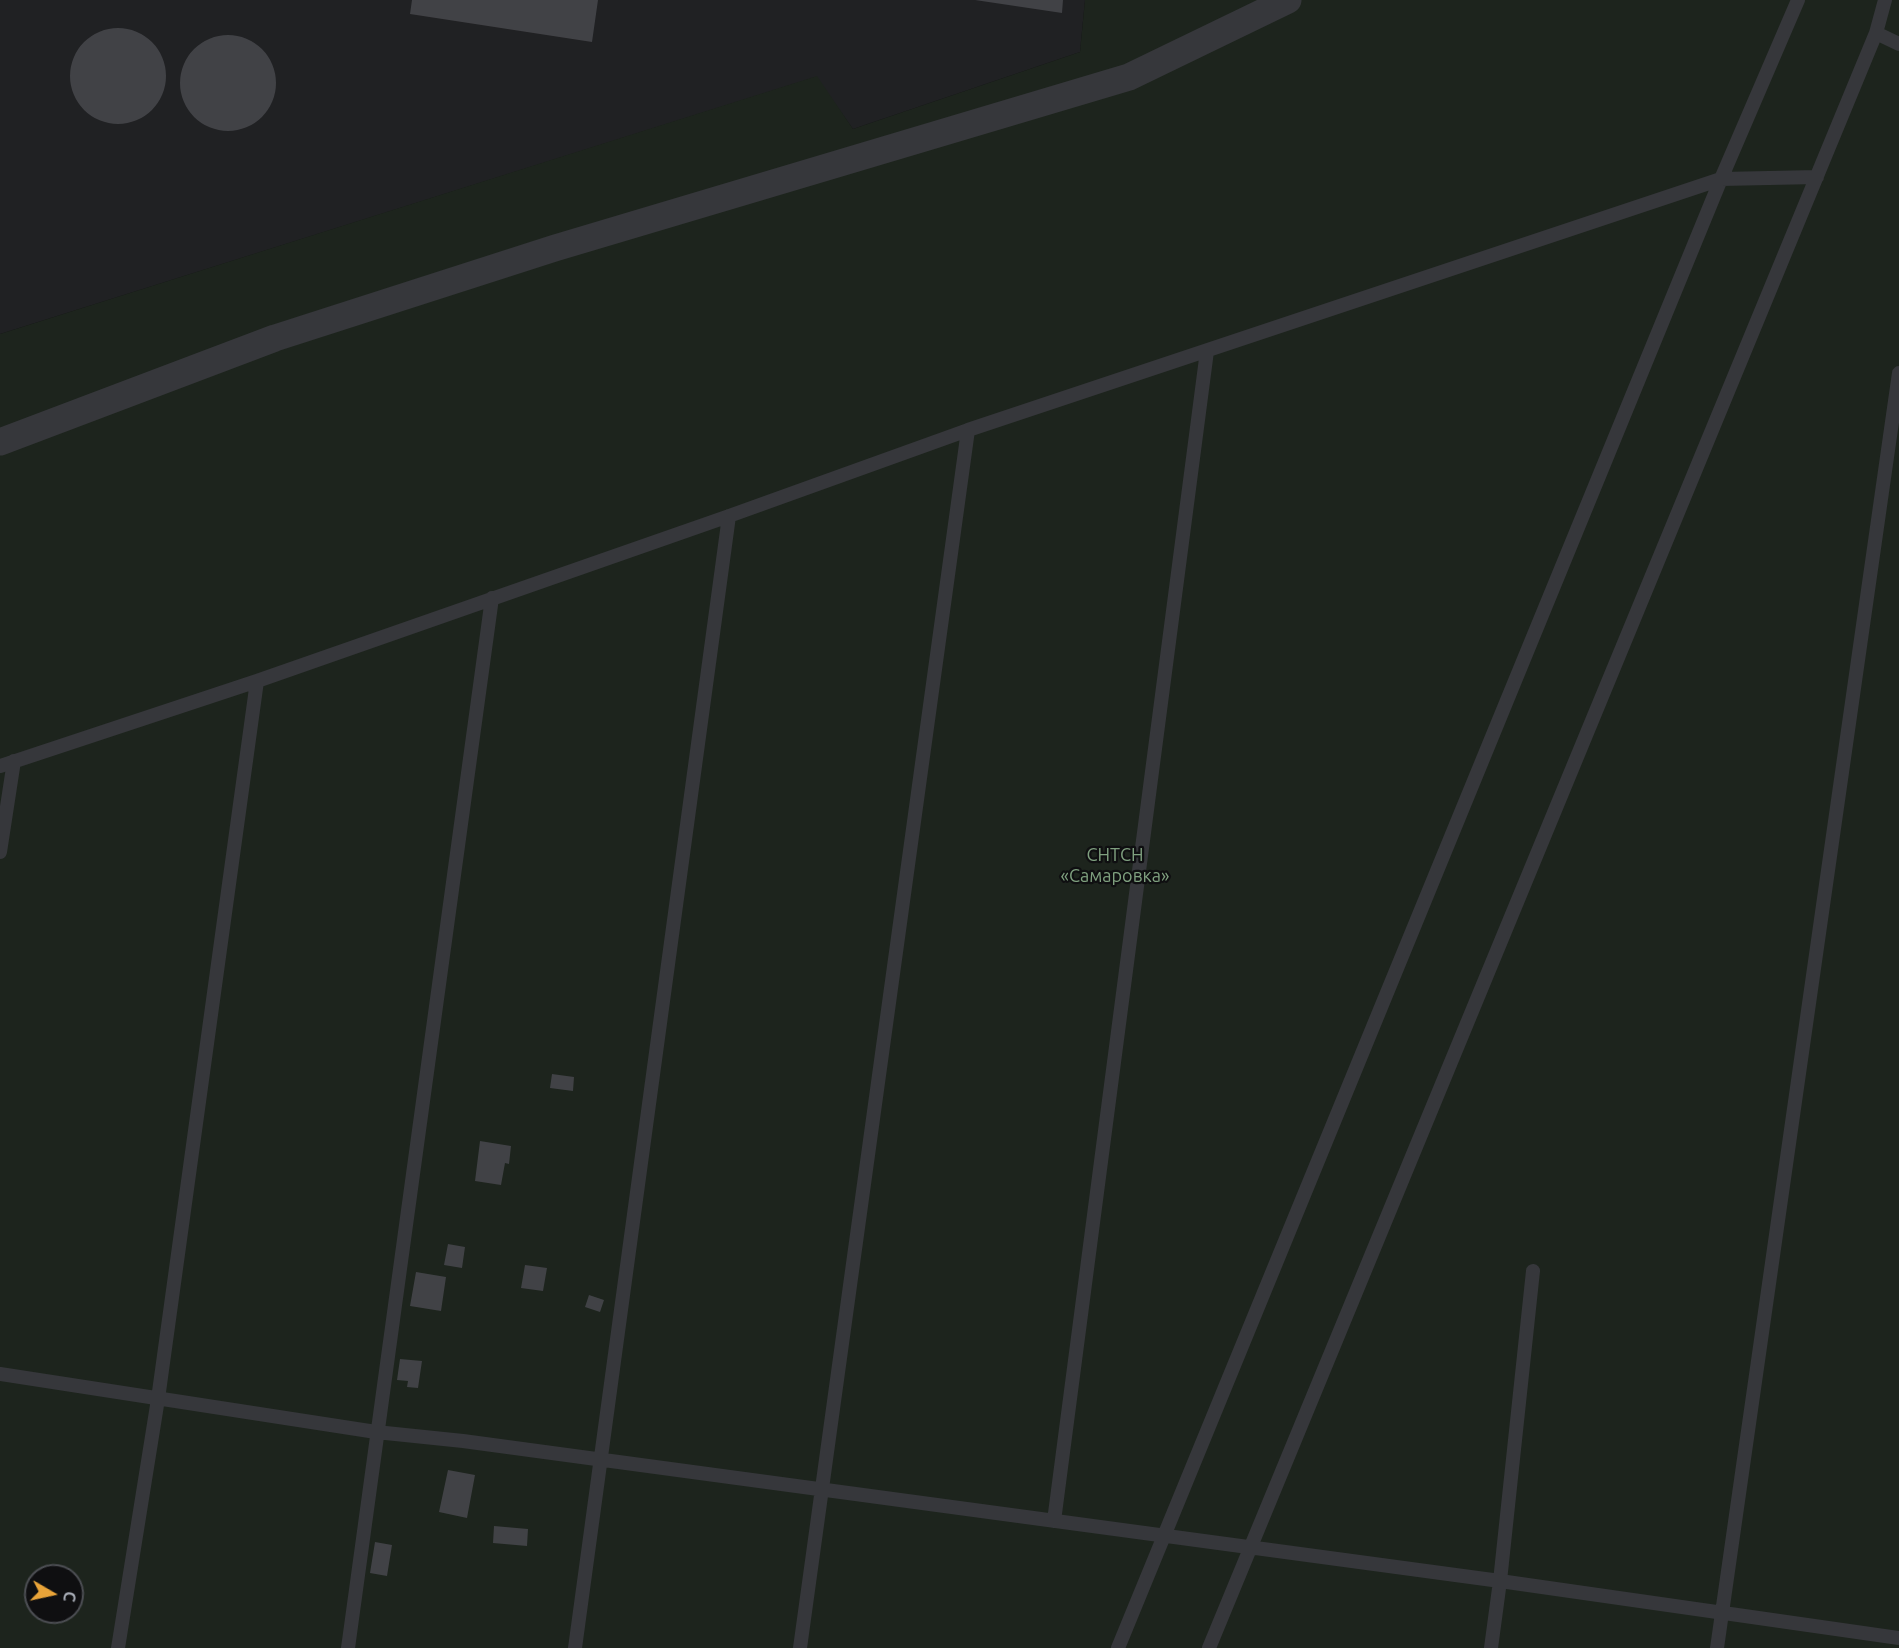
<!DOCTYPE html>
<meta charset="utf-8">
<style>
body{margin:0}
#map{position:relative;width:1899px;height:1648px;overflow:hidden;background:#141416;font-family:Ubuntu,sans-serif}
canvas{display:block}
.north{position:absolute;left:24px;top:1564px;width:60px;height:60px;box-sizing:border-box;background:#0f0f11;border:2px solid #4c4e53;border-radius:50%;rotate:99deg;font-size:16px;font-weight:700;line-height:24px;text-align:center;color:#a7acb6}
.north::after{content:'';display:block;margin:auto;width:21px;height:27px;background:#e9a439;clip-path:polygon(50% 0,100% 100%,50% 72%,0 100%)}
</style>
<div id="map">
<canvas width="1899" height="1648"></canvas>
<div class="north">С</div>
</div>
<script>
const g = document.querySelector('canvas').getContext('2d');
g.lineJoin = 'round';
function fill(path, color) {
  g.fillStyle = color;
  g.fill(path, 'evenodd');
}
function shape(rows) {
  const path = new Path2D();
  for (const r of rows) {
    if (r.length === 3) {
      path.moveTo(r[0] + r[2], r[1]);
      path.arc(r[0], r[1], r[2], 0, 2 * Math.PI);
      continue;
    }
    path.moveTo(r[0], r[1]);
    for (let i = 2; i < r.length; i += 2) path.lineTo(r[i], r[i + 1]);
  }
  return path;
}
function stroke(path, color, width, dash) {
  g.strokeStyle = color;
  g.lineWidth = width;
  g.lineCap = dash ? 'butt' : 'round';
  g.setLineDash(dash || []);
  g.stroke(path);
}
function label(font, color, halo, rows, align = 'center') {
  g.font = font + ' Ubuntu,sans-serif';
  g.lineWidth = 4.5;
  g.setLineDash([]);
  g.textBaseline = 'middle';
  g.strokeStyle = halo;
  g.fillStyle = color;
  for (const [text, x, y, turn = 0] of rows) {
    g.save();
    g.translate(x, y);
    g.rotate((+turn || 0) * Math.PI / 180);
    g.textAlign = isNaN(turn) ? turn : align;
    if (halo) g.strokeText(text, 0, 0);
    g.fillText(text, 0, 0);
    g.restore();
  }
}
const built = shape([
 [0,0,1085,0,1080,52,853,129,816,77,0,334]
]);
const green = shape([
 [1085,0,1899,0,1899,1648,0,1648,0,334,817,76,853,129,1080,52],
 [36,1576,72,1576,72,1612,36,1612]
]);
const building = shape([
 [412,0,598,0,592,42,410,14],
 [975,0,1063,0,1062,13],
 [118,76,48],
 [228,83,48],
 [552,1074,574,1077,573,1091,550,1088],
 [480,1141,511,1146,509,1164,505,1163,501,1185,475,1181],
 [448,1244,465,1247,462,1268,444,1265],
 [525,1265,547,1268,543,1291,521,1288],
 [416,1272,446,1277,441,1311,410,1306],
 [589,1295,604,1300,600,1312,585,1307],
 [400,1359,422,1361,418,1388,407,1387,408,1381,397,1380],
 [448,1470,475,1475,467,1518,439,1512],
 [494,1526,528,1529,527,1546,493,1543],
 [375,1542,392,1545,387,1576,370,1573]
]);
const service = shape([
 [1876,33,1899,44],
 [0,766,257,681,729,516,968,430,1721,179,1817,177],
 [0,852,14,761],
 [0,1374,376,1432,463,1441,1500,1581,1899,1638],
 [1054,1521,1207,351],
 [118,1648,158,1399,257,681],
 [348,1648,492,598],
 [575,1648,729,516],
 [800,1648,968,430],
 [1118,1648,1721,179,1798,0],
 [1209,1648,1876,33,1885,0],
 [1491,1648,1500,1581,1533,1271],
 [1717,1648,1899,373]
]);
const minor = shape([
 [0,442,275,338,555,248,1129,77,1288,0]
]);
const parkNames = [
 ["СНТСН",1115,855],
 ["«Самаровка»",1115,876]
];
fill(built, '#202123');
fill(green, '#1d241d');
fill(building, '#414246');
stroke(service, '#36373b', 14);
stroke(minor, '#36373b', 27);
label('18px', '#7fa07f', '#0f0f11', parkNames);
</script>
